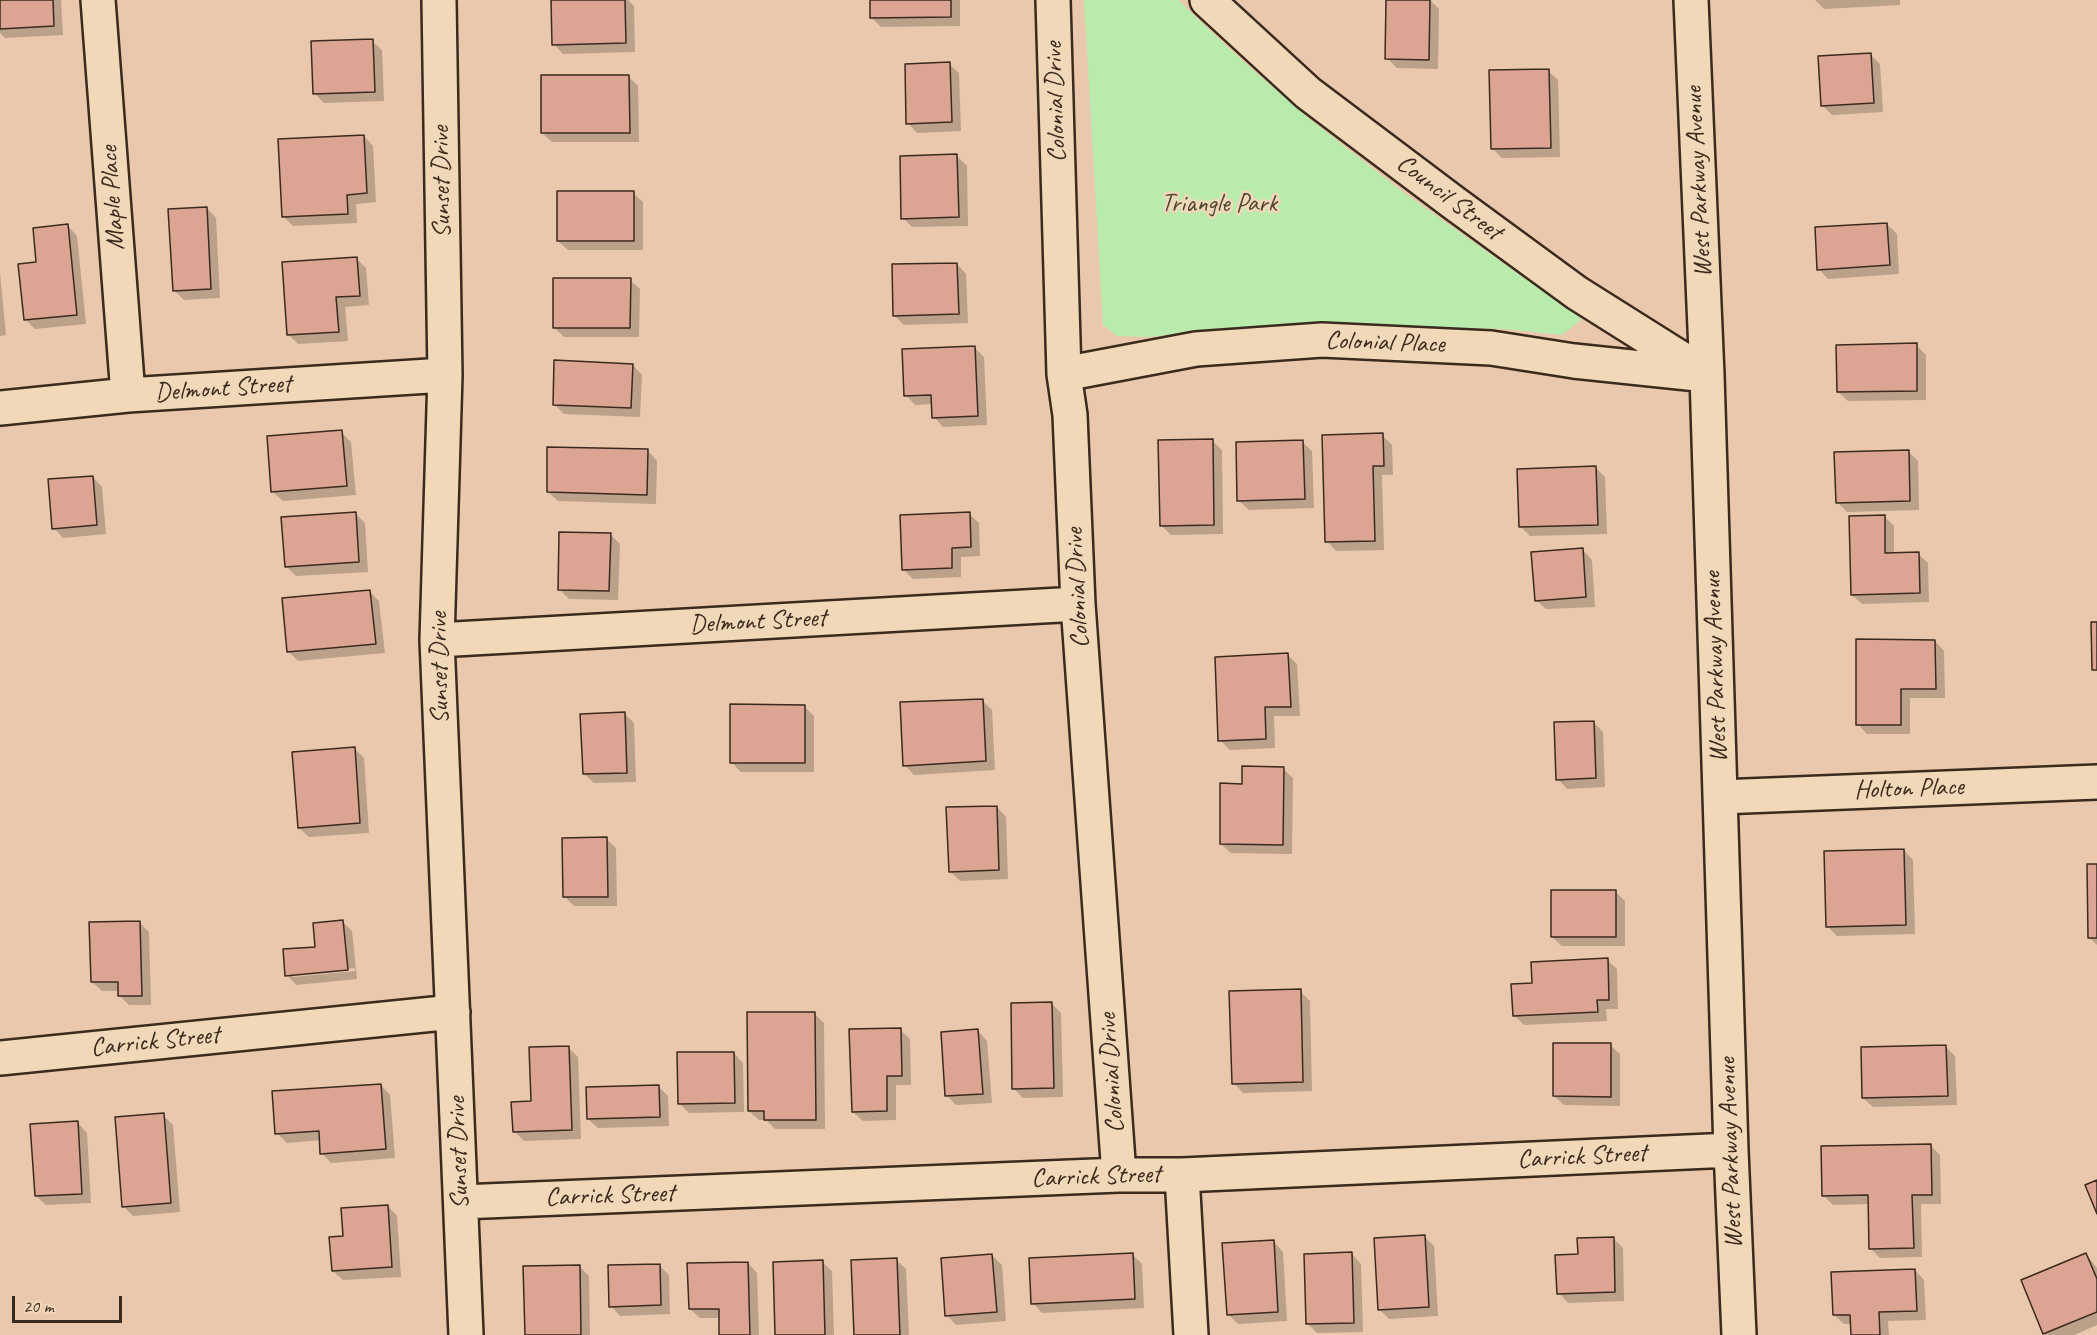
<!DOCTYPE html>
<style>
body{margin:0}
#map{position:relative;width:2097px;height:1335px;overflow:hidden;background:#eac8ad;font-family:Caveat,sans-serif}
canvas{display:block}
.scale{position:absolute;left:12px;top:1296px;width:110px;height:27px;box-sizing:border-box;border:3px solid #3b2a1e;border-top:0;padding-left:8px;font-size:18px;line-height:21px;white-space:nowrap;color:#3b2a1e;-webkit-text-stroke:4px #f0d8b8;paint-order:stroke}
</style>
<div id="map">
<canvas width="2097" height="1335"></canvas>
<div class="scale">20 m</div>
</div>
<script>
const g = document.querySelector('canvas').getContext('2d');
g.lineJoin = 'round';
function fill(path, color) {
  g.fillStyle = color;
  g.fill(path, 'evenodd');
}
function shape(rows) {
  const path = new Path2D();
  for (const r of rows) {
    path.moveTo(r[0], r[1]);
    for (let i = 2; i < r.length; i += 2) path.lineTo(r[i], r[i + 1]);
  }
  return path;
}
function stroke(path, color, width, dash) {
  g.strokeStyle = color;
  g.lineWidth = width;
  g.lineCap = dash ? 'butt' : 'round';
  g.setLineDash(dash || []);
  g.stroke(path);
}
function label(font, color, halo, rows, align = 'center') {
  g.font = font + ' Caveat,sans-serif';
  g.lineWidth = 5;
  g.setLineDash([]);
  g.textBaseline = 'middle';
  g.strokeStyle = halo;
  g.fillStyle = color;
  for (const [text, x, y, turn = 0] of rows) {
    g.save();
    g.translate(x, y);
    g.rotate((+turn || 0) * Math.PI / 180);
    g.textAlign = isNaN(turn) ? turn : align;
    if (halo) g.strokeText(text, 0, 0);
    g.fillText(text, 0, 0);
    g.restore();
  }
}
const green = shape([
 [1084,0,1178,0,1234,53,1307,117,1407,195,1582,319,1562,335,1504,329,1370,326,1225,329,1150,337,1117,336,1103,325]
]);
const shadow = shape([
 [0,0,61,0,63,35,5,38,0,33],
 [553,0,628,0,634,6,635,52,563,54,554,44],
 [871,0,960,0,960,26,881,27,871,17],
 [1388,0,1430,0,1439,9,1438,69,1397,68,1387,58],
 [1815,0,1900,0,1900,5,1824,9],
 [372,41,382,50,384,101,324,103,314,93],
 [1871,55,1880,64,1883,112,1832,115,1822,105],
 [949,64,959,73,961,131,917,133,908,123],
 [1548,71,1558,80,1560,157,1502,158,1492,148],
 [629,77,638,86,639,142,552,142,542,133],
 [364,136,373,146,376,202,356,204,357,223,293,226,283,216],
 [957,156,967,166,968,226,912,227,903,218],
 [633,193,643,202,643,250,568,250,558,241],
 [207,208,216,218,220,298,184,300,174,290],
 [1887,224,1897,234,1899,274,1828,279,1819,269],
 [68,226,77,236,86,324,35,329,25,319,38,264],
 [356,258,366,268,369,305,345,307,348,341,298,344,289,335],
 [957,264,966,274,968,323,904,325,894,315],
 [0,273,6,335,0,336],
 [630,280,640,289,639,337,564,337,554,327],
 [1916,345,1926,355,1926,400,1848,401,1838,392],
 [975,348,984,357,987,425,943,427,934,417,933,404,915,405,906,395],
 [633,365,642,375,640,417,564,414,554,404],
 [341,432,351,442,356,495,283,501,273,492],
 [1382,435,1392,445,1393,475,1382,475,1384,550,1336,551,1327,541],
 [1212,441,1222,450,1223,534,1171,535,1162,526],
 [1302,442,1312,451,1314,508,1249,510,1239,501],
 [648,451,657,461,656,504,558,501,548,492],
 [1908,451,1918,461,1919,510,1847,512,1837,502],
 [1596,468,1605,477,1607,534,1530,536,1521,527],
 [93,477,102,487,106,534,63,538,54,528],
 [356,514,365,523,368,572,296,576,286,566],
 [969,514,979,523,980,556,961,557,961,577,913,579,903,569],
 [1884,516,1894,526,1894,554,1918,554,1928,563,1929,602,1862,604,1852,595],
 [610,534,620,544,618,600,569,599,560,590],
 [1583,550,1592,560,1595,607,1546,609,1536,600],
 [370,592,379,601,385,653,298,661,289,652],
 [1935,641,1944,651,1945,698,1910,698,1910,734,1867,734,1858,724],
 [1288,655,1297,664,1300,716,1274,716,1275,748,1230,750,1220,740],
 [982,700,992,710,995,770,914,775,905,765],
 [804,706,814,716,814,772,741,772,731,762],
 [624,713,634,723,636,782,594,783,584,774],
 [1593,722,1603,732,1605,787,1567,789,1558,779],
 [354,748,364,758,369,833,309,837,299,828],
 [1283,769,1293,778,1292,854,1231,853,1221,844,1243,785],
 [997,807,1006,817,1008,879,960,881,950,871],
 [606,839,616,848,617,906,574,906,565,897],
 [1904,850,1913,860,1915,934,1837,936,1828,927],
 [2097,865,2097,945,2089,937],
 [1615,891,1625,901,1625,946,1562,946,1552,937],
 [139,922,149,932,151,1005,129,1005,120,996,120,991,102,991,92,982],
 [343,922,352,931,357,979,296,985,287,975],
 [355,968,355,971,293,977,293,974],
 [1607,960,1617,969,1618,1009,1606,1009,1607,1021,1524,1025,1514,1015,1533,984],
 [1300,991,1310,1001,1312,1091,1243,1093,1234,1083],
 [1052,1004,1061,1013,1063,1097,1023,1098,1013,1088],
 [814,1013,824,1023,825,1129,775,1129,766,1120,759,1120,749,1111],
 [900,1030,910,1039,911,1085,896,1085,896,1120,863,1121,853,1112],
 [978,1031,987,1041,992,1103,956,1105,946,1095],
 [1610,1045,1620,1054,1620,1106,1564,1105,1554,1096],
 [568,1047,578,1057,581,1139,524,1141,514,1131],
 [1946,1047,1955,1056,1957,1105,1873,1107,1863,1098],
 [734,1053,743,1063,744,1112,689,1113,679,1103],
 [381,1085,390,1095,395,1158,331,1163,322,1153,321,1140,287,1143,277,1133],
 [658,1086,668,1096,669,1126,598,1128,588,1119],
 [163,1115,173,1125,180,1212,133,1216,123,1206],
 [78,1123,87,1133,91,1203,46,1205,36,1196],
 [1930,1145,1940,1155,1941,1204,1921,1204,1922,1257,1880,1258,1870,1248,1869,1204,1833,1205,1823,1195],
 [388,1206,397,1216,401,1277,343,1280,333,1271,344,1238],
 [1425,1237,1434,1246,1438,1316,1389,1319,1379,1309],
 [1613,1238,1623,1248,1624,1301,1568,1303,1559,1293,1579,1255],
 [1274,1242,1283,1252,1287,1321,1238,1324,1228,1314],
 [1132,1254,1142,1264,1144,1308,1042,1313,1033,1303],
 [1352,1254,1361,1264,1363,1332,1317,1333,1307,1323],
 [2086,1254,2097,1268,2097,1325,2074,1335,2046,1335,2023,1280],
 [992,1255,1002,1265,1006,1321,956,1325,947,1315],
 [896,1260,906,1269,909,1335,856,1335],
 [822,1262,832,1271,834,1335,777,1335],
 [748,1263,757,1273,759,1335,720,1335,720,1318,700,1318,690,1309],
 [659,1265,669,1275,670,1314,620,1316,611,1306],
 [579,1266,589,1276,590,1335,526,1335],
 [1915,1270,1924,1280,1926,1320,1888,1321,1889,1335,1852,1335,1852,1324,1844,1324,1834,1315]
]);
const building = shape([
 [0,0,53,0,54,26,0,29,0,0],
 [551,0,625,0,626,43,552,45,551,0],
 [870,0,951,0,951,17,870,18,870,0],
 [1386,0,1430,0,1429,60,1385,59,1386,0],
 [373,39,375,92,313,94,311,41,373,39],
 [1871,53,1874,103,1821,106,1818,56,1871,53],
 [950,62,952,122,906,124,905,64,950,62],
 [1549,69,1551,148,1491,149,1489,70,1549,69],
 [541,75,629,75,630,133,541,133,541,75],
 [364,135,367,193,347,195,348,214,282,217,278,139,364,135],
 [957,154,959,217,901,219,900,156,957,154],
 [557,191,634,191,634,241,557,241,557,191],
 [207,207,211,289,173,291,168,209,207,207],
 [1887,223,1890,265,1817,270,1815,227,1887,223],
 [68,224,77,315,24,320,18,264,36,262,33,228,68,224],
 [357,257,360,296,336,297,339,332,287,335,282,262,357,257],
 [957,263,959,314,893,316,892,264,957,263],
 [553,278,631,278,630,328,553,328,553,278],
 [1917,343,1917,391,1837,392,1836,345,1917,343],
 [975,346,978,416,932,418,931,395,904,396,902,349,975,346],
 [554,360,633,364,631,408,553,405,554,360],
 [342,430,347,486,271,492,267,436,342,430],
 [1383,433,1384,466,1373,466,1375,541,1325,542,1322,435,1383,433],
 [1213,439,1214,525,1160,526,1158,440,1213,439],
 [1303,440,1305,499,1237,501,1236,442,1303,440],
 [547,447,648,449,647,495,547,492,547,447],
 [1909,450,1910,501,1836,503,1834,452,1909,450],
 [1596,466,1598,525,1519,527,1517,469,1596,466],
 [93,476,97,525,52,529,48,479,93,476],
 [356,512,359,562,285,567,281,517,356,512],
 [970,512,971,547,952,548,952,568,902,570,900,515,970,512],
 [1885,515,1885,553,1919,552,1920,593,1851,595,1849,516,1885,515],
 [559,532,611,533,609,591,558,590,559,532],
 [1583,548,1586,597,1535,601,1531,552,1583,548],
 [370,590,376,644,287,652,282,598,370,590],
 [2091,622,2097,622,2097,670,2092,670,2091,622],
 [1856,639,1935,640,1936,689,1901,689,1901,725,1856,725,1856,639],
 [1288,653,1291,707,1265,707,1266,739,1218,741,1215,657,1288,653],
 [983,699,986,761,903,766,900,702,983,699],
 [730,704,805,705,805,763,730,763,730,704],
 [625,712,627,773,583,774,580,714,625,712],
 [1594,721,1596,778,1556,780,1554,722,1594,721],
 [355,747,360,823,298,828,292,752,355,747],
 [1242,766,1284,767,1283,845,1220,844,1220,783,1242,784,1242,766],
 [997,806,999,870,949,872,946,807,997,806],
 [607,837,608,897,563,897,562,838,607,837],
 [1904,849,1906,925,1826,927,1824,851,1904,849],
 [2087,864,2097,864,2097,938,2088,938,2087,864],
 [1551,890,1616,890,1616,937,1551,937,1551,890],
 [343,920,348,970,285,976,283,949,315,947,313,923,343,920],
 [140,921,142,996,118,996,118,982,91,982,89,922,140,921],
 [1608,958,1609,1000,1597,1000,1598,1012,1513,1016,1511,984,1532,983,1531,962,1608,958],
 [1301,989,1303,1082,1232,1084,1229,991,1301,989],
 [1052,1002,1054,1088,1012,1089,1011,1003,1052,1002],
 [747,1012,815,1012,816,1120,764,1120,764,1111,748,1111,747,1012],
 [901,1028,902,1076,887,1076,887,1111,852,1112,849,1029,901,1028],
 [978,1029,983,1094,945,1096,941,1032,978,1029],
 [1553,1043,1611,1043,1611,1097,1553,1096,1553,1043],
 [1946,1045,1948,1096,1862,1098,1861,1047,1946,1045],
 [569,1046,572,1130,513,1132,511,1102,531,1101,529,1047,569,1046],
 [677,1052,734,1052,735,1103,678,1104,677,1052],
 [381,1084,386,1149,320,1154,319,1131,275,1134,272,1091,381,1084],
 [659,1085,660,1117,587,1119,586,1087,659,1085],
 [164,1113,171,1203,122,1207,115,1117,164,1113],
 [78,1121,82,1194,35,1196,30,1124,78,1121],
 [1931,1144,1932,1195,1912,1195,1914,1248,1869,1249,1868,1195,1822,1196,1821,1146,1931,1144],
 [2097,1180,2097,1214,2085,1185,2097,1180],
 [388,1205,392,1267,332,1271,329,1237,343,1236,341,1208,388,1205],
 [1425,1235,1429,1307,1378,1310,1374,1238,1425,1235],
 [1614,1237,1615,1292,1557,1294,1555,1255,1578,1254,1577,1238,1614,1237],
 [1274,1240,1278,1312,1227,1315,1222,1243,1274,1240],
 [1352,1252,1354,1323,1306,1324,1304,1254,1352,1252],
 [1133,1253,1135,1299,1031,1304,1029,1258,1133,1253],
 [2086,1253,2097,1279,2097,1312,2043,1334,2021,1280,2086,1253],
 [992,1254,997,1312,945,1316,941,1258,992,1254],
 [897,1258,900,1335,854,1335,851,1260,897,1258],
 [823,1260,825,1335,775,1335,773,1262,823,1260],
 [748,1262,750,1335,719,1335,719,1309,689,1309,687,1263,748,1262],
 [660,1264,661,1305,609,1307,608,1265,660,1264],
 [580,1265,581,1335,525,1335,523,1266,580,1265],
 [1915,1269,1917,1311,1879,1312,1880,1335,1851,1335,1850,1315,1833,1315,1831,1272,1915,1269]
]);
const minor = shape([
 [98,0,128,395],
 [439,0,445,375,437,640,466,1335],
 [1053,0,1064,374,1070,415,1078,604,1119,1175],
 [1207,0,1308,93,1454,203,1577,293,1701,371],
 [1691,0,1707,375,1731,1150,1739,1335],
 [1064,374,1196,349,1322,340,1491,348,1574,361,1707,375],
 [0,408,128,395,445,375],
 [437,640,1078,604],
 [1720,797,2097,782],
 [0,1058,453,1012],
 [1182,1175,1191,1335],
 [461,1202,1119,1175,1182,1175,1731,1150]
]);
const streetNames = [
 ["Colonial Drive",1056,102,-92],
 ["Sunset Drive",442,182,-91],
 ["West Parkway Avenue",1699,182,-93],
 ["Maple Place",113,198,-94],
 ["Council Street",1449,198,37],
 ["Colonial Place",1385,343,2],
 ["Delmont Street",223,389,-4],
 ["Colonial Drive",1078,588,-93],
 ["Delmont Street",758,622,-3],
 ["West Parkway Avenue",1716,667,-92],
 ["Sunset Drive",440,668,-91],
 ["Holton Place",1909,789,-2],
 ["Carrick Street",155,1042,-6],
 ["Colonial Drive",1112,1073,-94],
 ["Sunset Drive",459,1153,-92],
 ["West Parkway Avenue",1731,1153,-92],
 ["Carrick Street",1582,1157,-3],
 ["Carrick Street",1096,1177,-2],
 ["Carrick Street",610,1196,-2]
];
const parkNames = [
 ["Triangle Park",1219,204]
];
fill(green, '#b9ecac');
fill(shadow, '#0003');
fill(building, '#dba493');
stroke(building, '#3b2a1e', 1.5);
stroke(minor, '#3b2a1e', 38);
stroke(minor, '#f0d8b8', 33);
label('26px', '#3b2a1e', '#f0d8b8', streetNames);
label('26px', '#4e4733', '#f0d8b8', parkNames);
</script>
